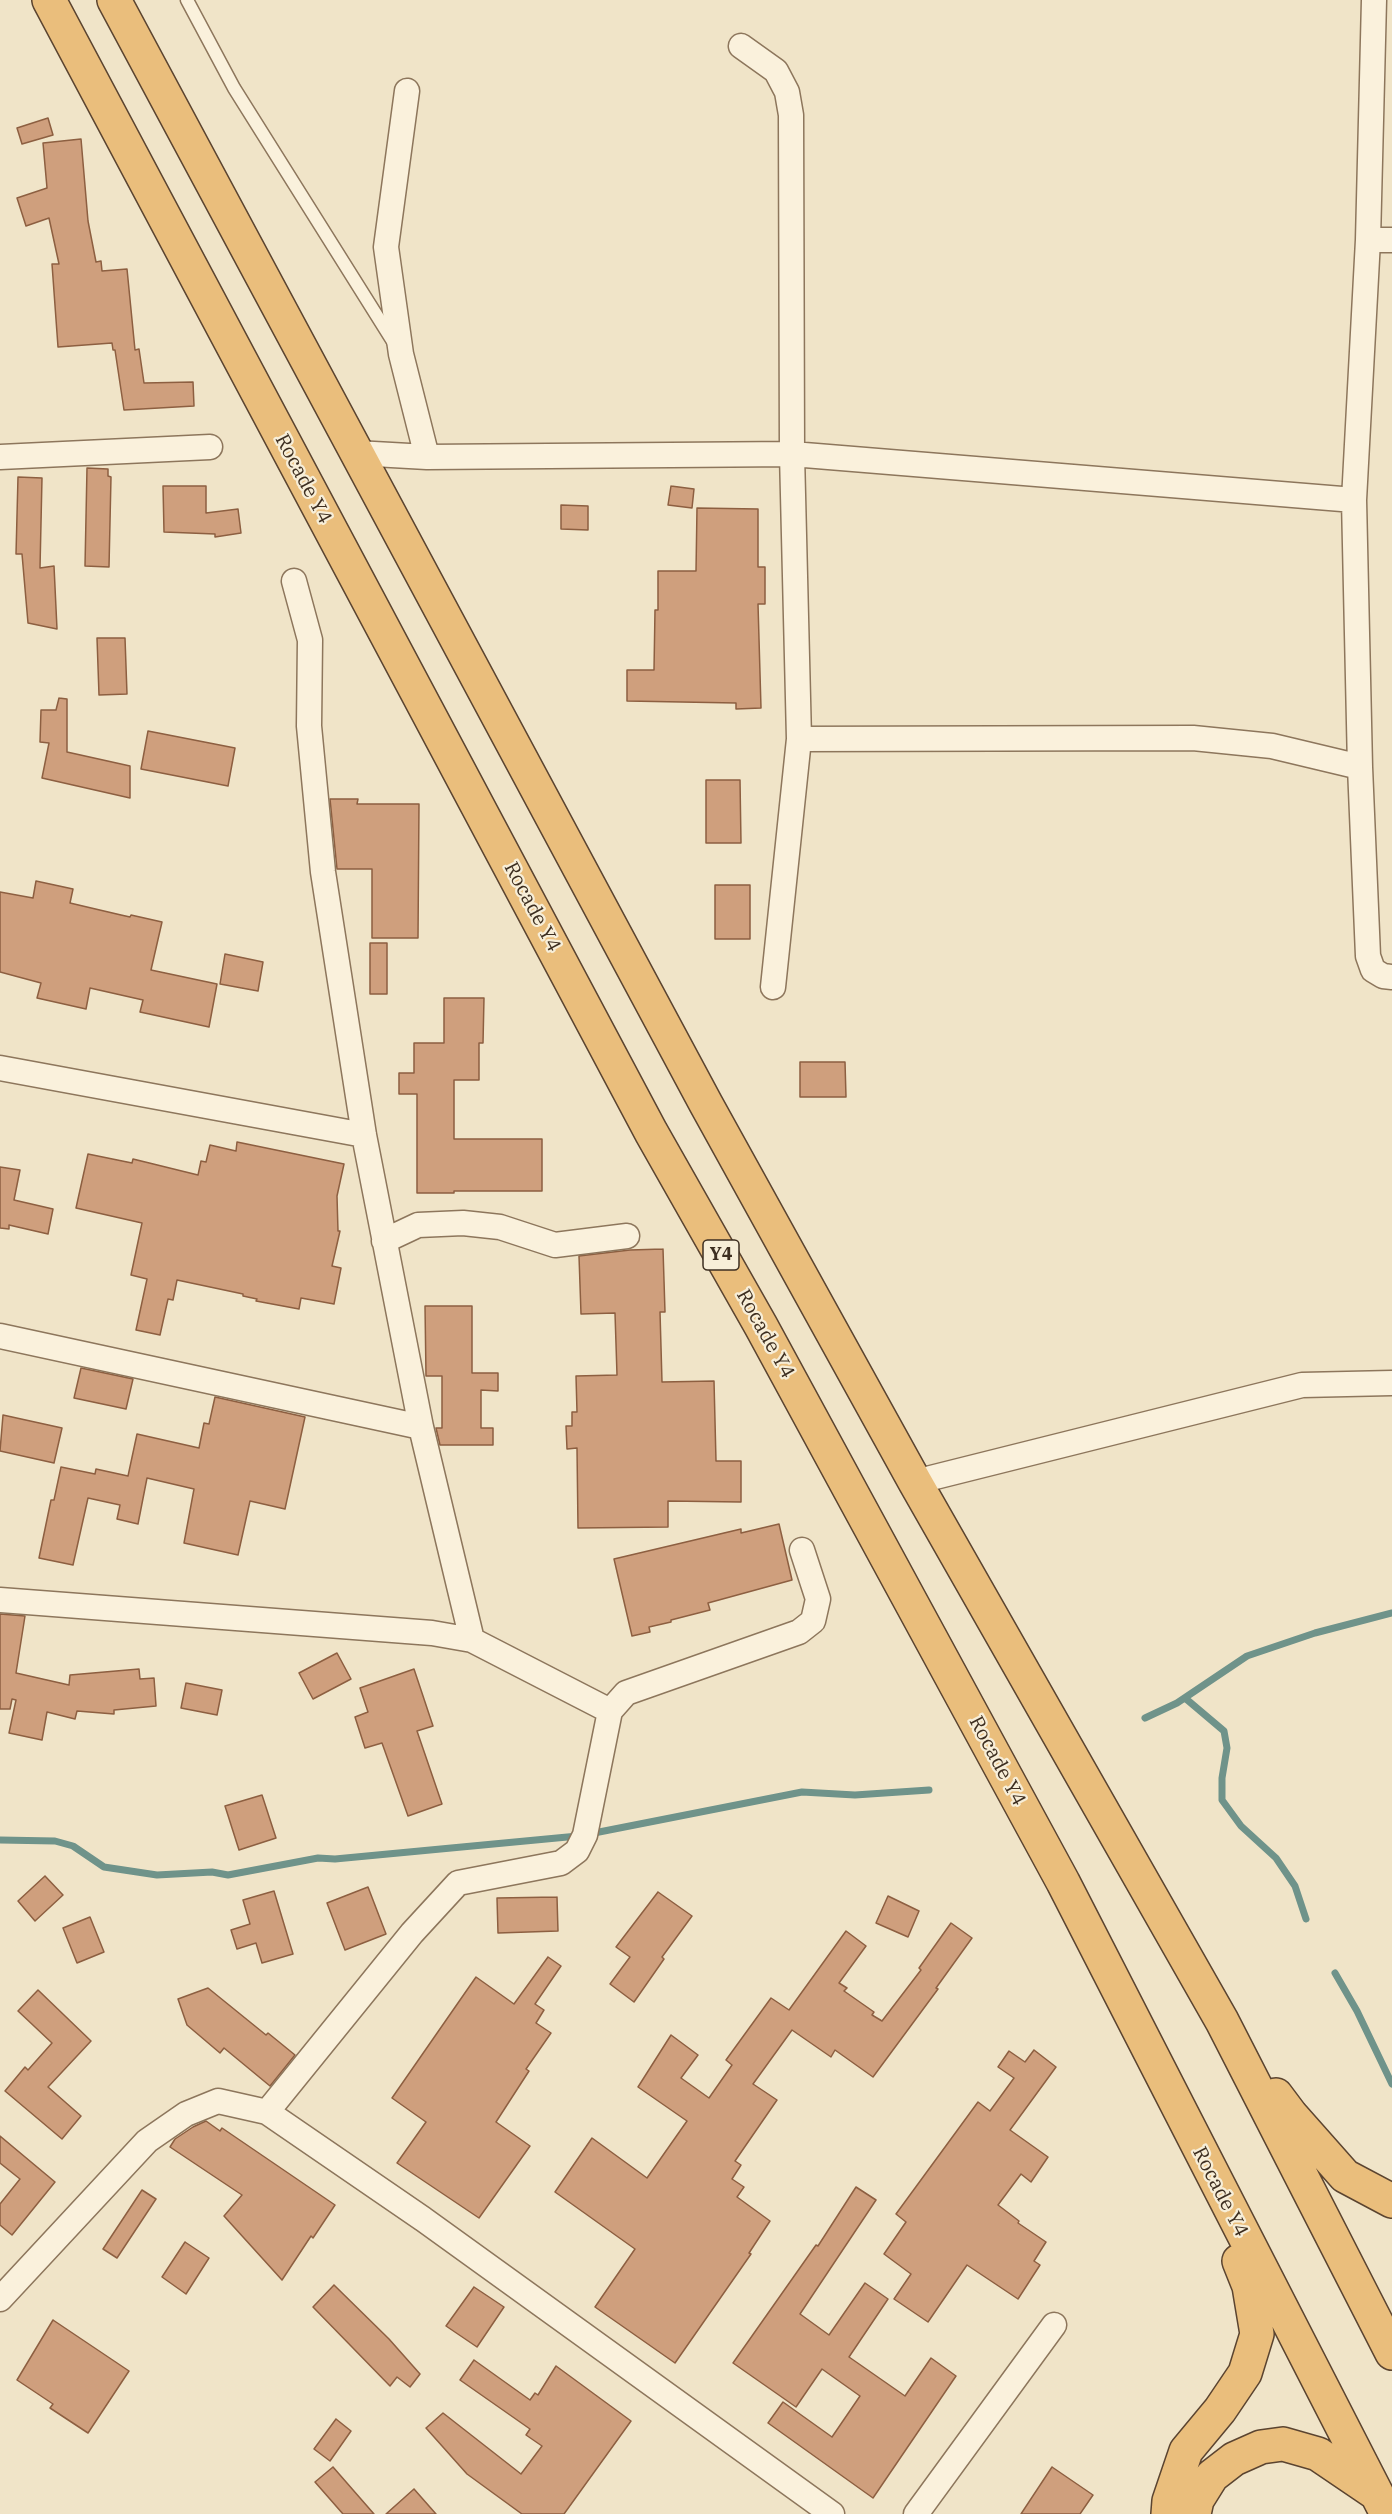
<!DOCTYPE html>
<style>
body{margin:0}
canvas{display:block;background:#f0e4c8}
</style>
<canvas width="1392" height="2514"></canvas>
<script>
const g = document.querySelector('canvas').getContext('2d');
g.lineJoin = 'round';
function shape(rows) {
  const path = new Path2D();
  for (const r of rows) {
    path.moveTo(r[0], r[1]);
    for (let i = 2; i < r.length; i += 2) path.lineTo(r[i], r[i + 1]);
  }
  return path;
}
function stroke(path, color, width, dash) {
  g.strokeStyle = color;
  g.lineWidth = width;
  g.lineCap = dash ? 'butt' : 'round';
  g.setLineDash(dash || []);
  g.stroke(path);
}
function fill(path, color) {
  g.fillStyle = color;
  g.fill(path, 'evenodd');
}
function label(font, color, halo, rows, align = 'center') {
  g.font = font + ' "IBM Plex Serif",serif';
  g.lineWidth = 4.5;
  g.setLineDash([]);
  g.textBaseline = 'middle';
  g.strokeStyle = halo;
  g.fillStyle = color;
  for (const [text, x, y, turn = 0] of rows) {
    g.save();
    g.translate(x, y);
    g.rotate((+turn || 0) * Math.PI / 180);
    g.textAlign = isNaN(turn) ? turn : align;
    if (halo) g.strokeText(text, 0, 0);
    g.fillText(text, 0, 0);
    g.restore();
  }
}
const stream = shape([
 [1185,1698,1224,1731,1227,1748,1222,1778,1222,1800,1241,1826,1276,1858,1295,1886,1306,1919],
 [1145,1718,1177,1703,1247,1656,1315,1633,1392,1613],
 [589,1834,802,1792,855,1795,929,1790],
 [0,1840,55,1841,73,1846,104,1867,157,1875,212,1872,228,1875,318,1858,335,1859,578,1836],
 [1335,1973,1357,2011,1392,2084]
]);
const building = shape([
 [48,118,53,135,22,144,17,128,48,118],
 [81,139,88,221,96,262,101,261,102,271,127,269,135,350,139,349,144,383,193,382,194,406,124,410,115,350,113,350,112,343,58,347,52,264,59,264,49,218,26,226,17,198,47,188,43,143,81,139],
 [87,468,108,469,108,476,111,477,109,567,85,566,87,468],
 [18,477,42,478,40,568,54,566,57,629,28,623,22,554,16,554,18,477],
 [163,486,206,486,206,513,238,509,241,533,215,537,215,534,164,532,163,486],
 [671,486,694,489,692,508,668,505,671,486],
 [561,505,588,506,588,530,561,529,561,505],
 [697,508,758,509,758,567,765,567,765,604,758,604,761,708,736,709,736,703,627,701,627,670,654,670,655,610,658,610,658,571,696,571,697,508],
 [97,638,125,638,127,694,99,695,97,638],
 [59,698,67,699,67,752,130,766,130,798,42,778,49,743,40,742,41,710,56,710,59,698],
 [148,731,235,748,228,786,141,769,148,731],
 [706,780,740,780,741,843,706,843,706,780],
 [330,799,358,799,357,804,419,804,418,938,372,938,372,869,337,869,330,799],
 [36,881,73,889,70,903,121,915,130,917,131,915,162,922,151,970,217,984,209,1027,140,1012,143,1000,90,988,86,1009,37,998,41,983,0,972,0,892,33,898,36,881],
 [715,885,750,885,750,939,715,939,715,885],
 [370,943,387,943,387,994,370,994,370,943],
 [225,954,263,962,258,991,220,984,225,954],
 [444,998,484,998,483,1043,479,1043,479,1080,454,1080,454,1139,542,1139,542,1191,454,1191,454,1193,417,1193,417,1094,399,1094,399,1073,414,1073,414,1043,444,1043,444,998],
 [800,1062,845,1062,846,1097,800,1097,800,1062],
 [237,1142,344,1164,337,1196,338,1231,340,1231,332,1266,341,1268,334,1304,301,1298,299,1309,256,1301,257,1299,243,1296,243,1294,177,1280,173,1300,168,1299,160,1335,136,1330,147,1279,131,1275,142,1223,76,1208,88,1154,132,1163,133,1159,198,1175,201,1161,206,1162,210,1145,236,1151,237,1142],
 [0,1167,20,1170,14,1200,53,1209,48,1234,9,1225,9,1229,0,1228,0,1167],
 [663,1249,665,1312,660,1312,662,1382,714,1381,716,1461,741,1461,741,1502,668,1501,668,1527,578,1528,577,1448,567,1449,566,1426,572,1426,572,1412,577,1412,576,1376,617,1375,615,1313,581,1314,579,1256,630,1250,663,1249],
 [425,1306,472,1306,472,1373,498,1373,498,1391,481,1390,481,1428,493,1428,493,1445,440,1445,436,1428,442,1428,442,1376,426,1376,425,1306],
 [81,1368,133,1379,126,1409,74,1398,81,1368],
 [215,1397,305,1417,285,1509,250,1501,238,1555,184,1543,194,1489,147,1478,138,1524,117,1519,120,1505,88,1498,73,1565,39,1558,51,1500,54,1500,61,1467,95,1474,96,1469,128,1476,137,1434,199,1448,204,1423,209,1424,215,1397],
 [3,1415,62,1428,54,1463,0,1451,3,1415],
 [779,1524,792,1580,708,1603,710,1610,671,1620,671,1622,649,1627,650,1632,632,1636,614,1559,741,1529,741,1533,779,1524],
 [0,1614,25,1616,16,1673,69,1685,70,1675,139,1669,140,1679,154,1678,156,1706,114,1710,114,1714,77,1711,75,1719,47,1712,42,1740,9,1733,16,1700,12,1699,10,1709,0,1709,0,1614],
 [337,1653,351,1679,313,1699,299,1673,337,1653],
 [414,1669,433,1726,417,1731,442,1804,408,1816,382,1743,365,1748,355,1717,368,1712,360,1688,414,1669],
 [186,1683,222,1690,217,1715,181,1708,186,1683],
 [262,1795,276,1838,239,1850,225,1806,262,1795],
 [45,1876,63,1895,35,1921,18,1901,45,1876],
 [368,1887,386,1934,345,1950,327,1903,368,1887],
 [274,1891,293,1954,262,1963,256,1943,237,1949,231,1930,250,1924,243,1900,274,1891],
 [658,1892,692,1916,662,1957,664,1959,634,2002,610,1984,630,1957,616,1947,658,1892],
 [888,1896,919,1911,908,1937,876,1923,888,1896],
 [557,1897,558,1931,498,1933,497,1898,557,1897],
 [90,1917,104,1952,77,1963,63,1928,90,1917],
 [951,1923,972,1938,936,1988,938,1989,873,2077,835,2050,831,2057,792,2030,753,2084,777,2100,735,2161,741,2165,732,2179,744,2187,737,2197,770,2221,749,2253,751,2254,675,2363,595,2307,635,2249,555,2192,592,2138,647,2178,687,2121,638,2087,671,2035,698,2055,681,2078,709,2098,732,2065,726,2060,771,1998,789,2010,846,1931,866,1946,839,1983,847,1988,844,1991,874,2012,872,2015,882,2021,921,1970,919,1968,951,1923],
 [548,1957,561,1966,535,2004,544,2010,536,2023,551,2033,526,2069,529,2071,496,2122,530,2146,479,2218,397,2163,426,2122,392,2098,476,1977,514,2004,548,1957],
 [208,1988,266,2035,268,2033,295,2055,270,2086,224,2048,220,2053,187,2025,178,1999,208,1988],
 [38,1990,91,2041,48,2087,81,2116,62,2139,5,2091,25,2067,28,2070,52,2043,18,2011,38,1990],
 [1034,2050,1056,2067,1010,2130,1048,2157,1031,2182,1021,2174,998,2205,1019,2221,1018,2223,1046,2242,1034,2261,1040,2265,1018,2299,967,2265,928,2322,894,2299,911,2274,884,2254,906,2222,896,2214,978,2102,990,2111,1014,2078,998,2067,1009,2051,1025,2062,1034,2050],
 [206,2121,220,2131,222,2128,335,2205,313,2238,311,2236,282,2280,224,2216,242,2195,170,2147,175,2139,193,2127,206,2121],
 [0,2136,55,2182,12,2235,0,2225,0,2204,20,2179,0,2163,0,2136],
 [856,2187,876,2200,800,2314,829,2335,865,2283,888,2299,849,2357,905,2396,931,2358,956,2376,873,2498,768,2423,783,2402,832,2437,860,2396,822,2369,796,2407,733,2363,816,2245,818,2246,856,2187],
 [142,2190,156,2199,117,2258,103,2249,142,2190],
 [185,2242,209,2258,186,2294,162,2277,185,2242],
 [334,2285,389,2339,420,2374,410,2387,397,2377,390,2386,313,2307,334,2285],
 [474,2287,504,2307,477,2347,446,2326,474,2287],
 [53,2320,129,2371,88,2433,50,2408,53,2404,17,2380,53,2320],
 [474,2360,530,2400,535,2393,538,2395,556,2366,631,2421,564,2514,522,2514,467,2474,426,2428,443,2413,521,2474,542,2446,526,2435,530,2429,460,2380,474,2360],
 [336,2419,351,2431,330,2461,314,2449,336,2419],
 [333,2467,374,2514,343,2514,315,2482,333,2467],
 [1052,2467,1093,2495,1080,2514,1021,2514,1052,2467],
 [414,2489,436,2514,386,2514,414,2489]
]);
const service = shape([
 [187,0,234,88,394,343]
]);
const minor = shape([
 [741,46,776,71,787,92,791,115,792,454,799,739,773,987],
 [407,91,386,247,401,354,427,457],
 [1368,240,1392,240],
 [356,453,427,457,792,454,1354,500],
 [0,457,210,447],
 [294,581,310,640,309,726,323,872,364,1135,421,1427,472,1640],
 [799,739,1193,738,1272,746,1360,767,1354,500,1368,240,1374,0],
 [1360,767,1368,956,1373,970,1383,976,1392,977],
 [0,1068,364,1135],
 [384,1241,418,1225,463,1223,500,1227,555,1245,627,1236],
 [0,1336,421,1427],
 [915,1482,1302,1385,1392,1383],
 [0,1600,432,1633,472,1640,610,1711],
 [267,2112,423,2219,832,2514],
 [0,2299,147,2141,186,2114,218,2101,267,2112,412,1933,458,1883,561,1863,577,1851,585,1835,610,1711,626,1693,799,1632,813,1621,818,1599,802,1550],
 [916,2514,1054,2325]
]);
const trunk = shape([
 [49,0,651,1132,761,1326,1063,1882,1387,2514],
 [114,0,706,1104,915,1482,1222,2021,1392,2353],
 [1276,2095,1291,2115,1345,2176,1392,2201],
 [1168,2514,1169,2501,1186,2451,1220,2410,1245,2373,1257,2334,1249,2286,1239,2261],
 [1194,2514,1197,2500,1212,2476,1234,2459,1261,2447,1283,2444,1318,2454,1374,2492]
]);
const shields = [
 [721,1255,36]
];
const shieldNames = [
 ["Y4",721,1255]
];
const streetNames = [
 ["Rocade Y4",303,479,62],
 ["Rocade Y4",532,907,62],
 ["Rocade Y4",765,1334,61],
 ["Rocade Y4",997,1761,62],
 ["Rocade Y4",1220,2192,63]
];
stroke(stream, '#6f938a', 7);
fill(building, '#cf9f7d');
stroke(building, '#8d5f41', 1.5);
stroke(service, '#8d765c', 15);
stroke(minor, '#8d765c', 27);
stroke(trunk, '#5b4430', 36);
stroke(service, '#faf1dc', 12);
stroke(minor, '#faf1dc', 24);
stroke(trunk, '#eabe7c', 33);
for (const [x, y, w] of shields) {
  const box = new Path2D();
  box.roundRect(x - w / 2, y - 15, w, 30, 4.5);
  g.fillStyle = '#f7eed8';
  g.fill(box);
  stroke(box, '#3d2e20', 1.5);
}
label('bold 18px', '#3d2e20', null, shieldNames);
label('20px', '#3d2e20', '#f7eed8', streetNames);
</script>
